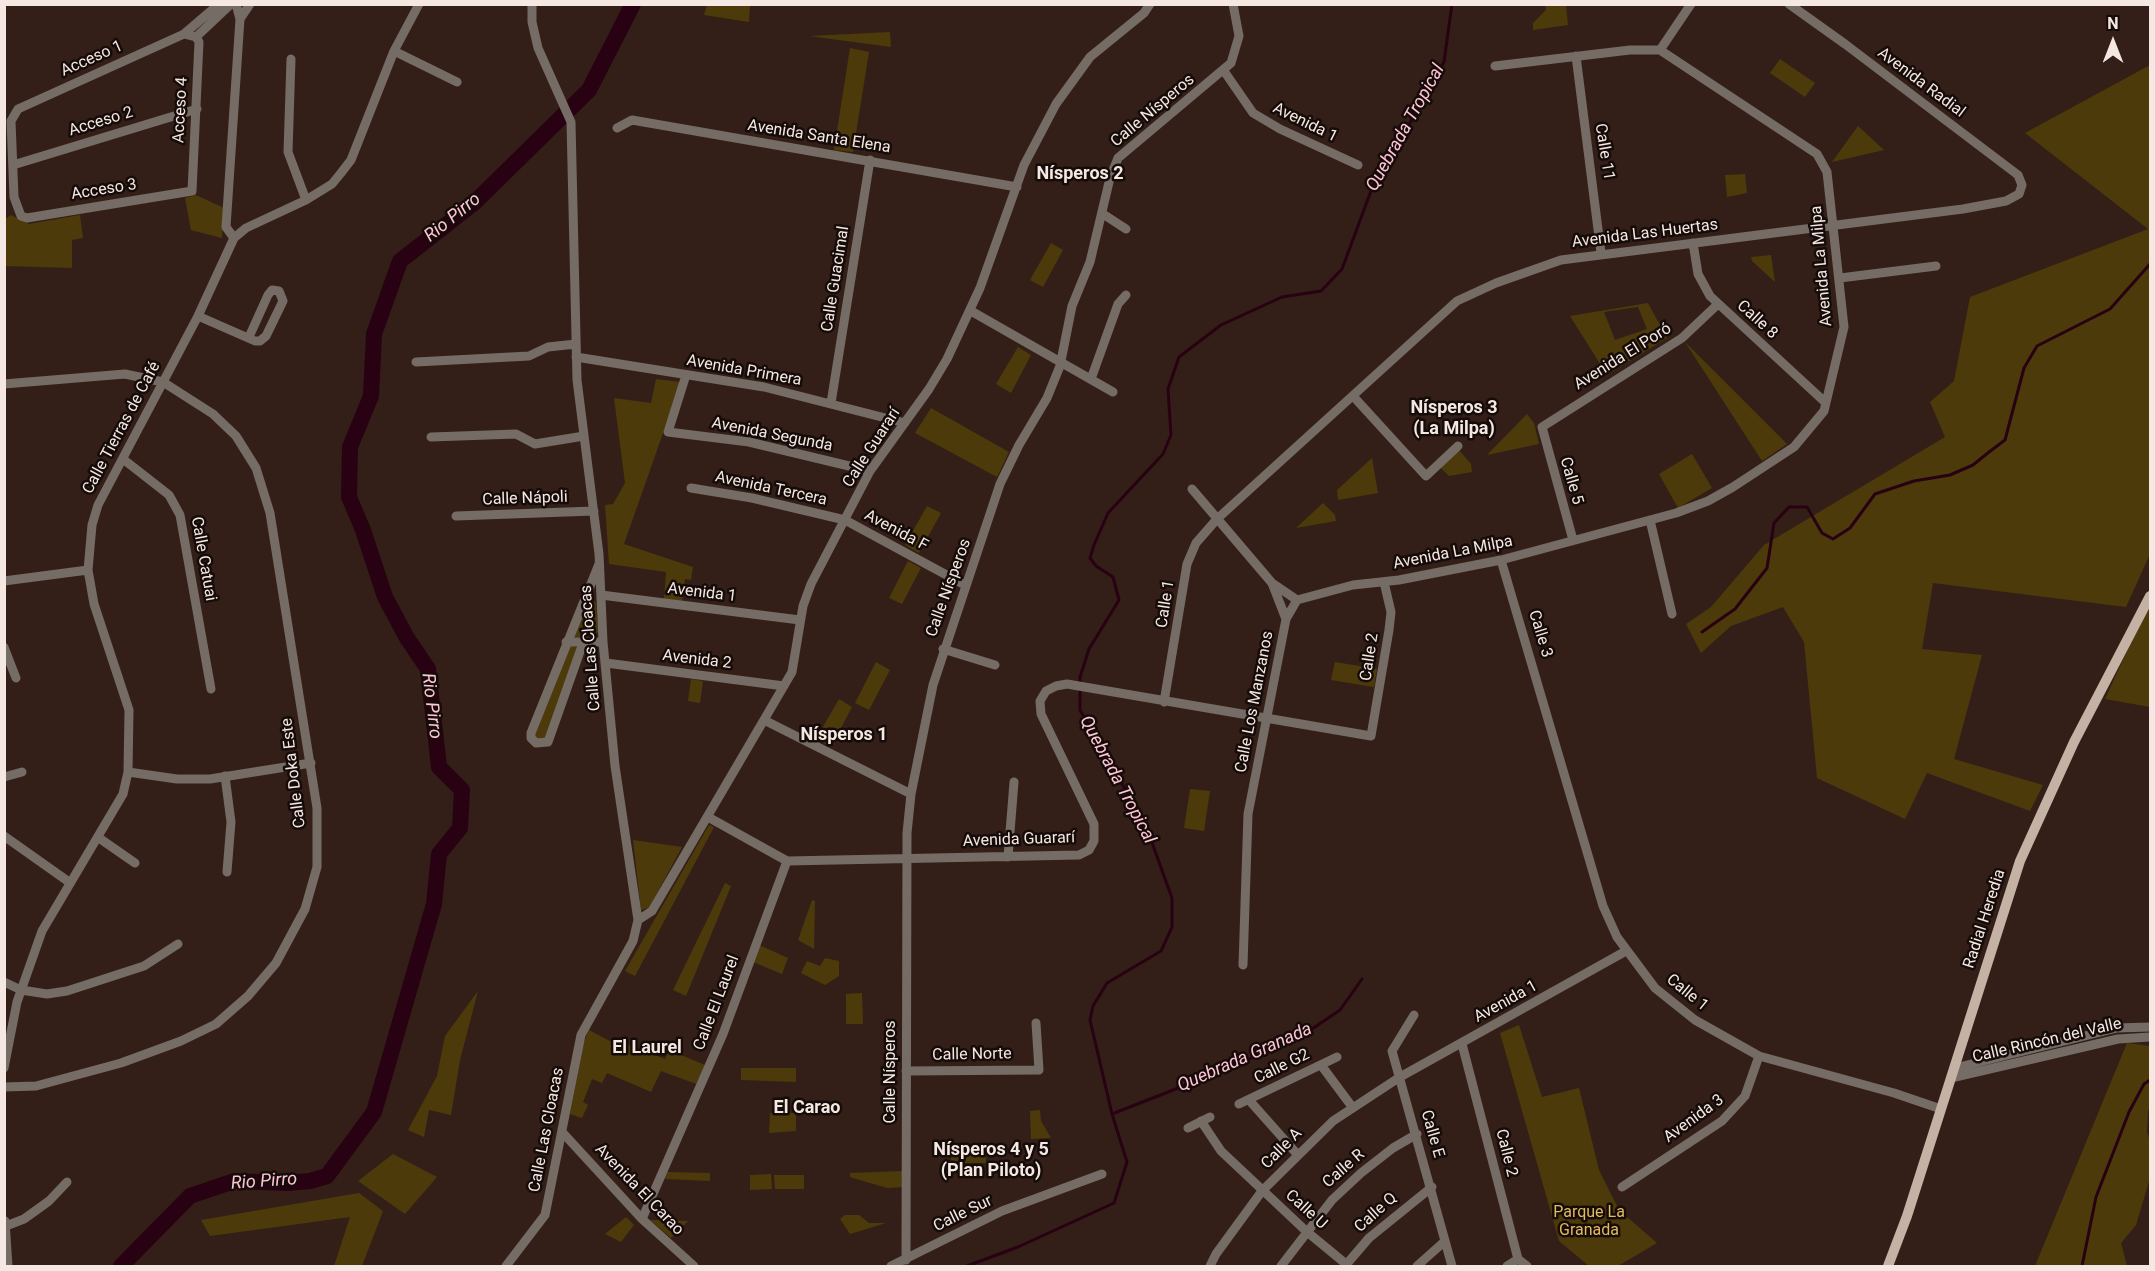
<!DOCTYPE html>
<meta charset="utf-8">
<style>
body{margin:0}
#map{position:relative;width:2155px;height:1271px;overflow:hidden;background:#331f18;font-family:Roboto,sans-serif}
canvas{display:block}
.frame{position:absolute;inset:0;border:6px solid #f5e7e2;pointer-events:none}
.north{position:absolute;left:2083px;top:12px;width:60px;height:60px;-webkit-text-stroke:4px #150c09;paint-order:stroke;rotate:0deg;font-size:16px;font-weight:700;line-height:24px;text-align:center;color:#f5e7e2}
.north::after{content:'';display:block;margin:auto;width:21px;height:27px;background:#f5e7e2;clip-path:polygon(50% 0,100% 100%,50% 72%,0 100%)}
</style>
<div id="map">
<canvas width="2155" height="1271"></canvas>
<div class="frame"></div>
<div class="north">N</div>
</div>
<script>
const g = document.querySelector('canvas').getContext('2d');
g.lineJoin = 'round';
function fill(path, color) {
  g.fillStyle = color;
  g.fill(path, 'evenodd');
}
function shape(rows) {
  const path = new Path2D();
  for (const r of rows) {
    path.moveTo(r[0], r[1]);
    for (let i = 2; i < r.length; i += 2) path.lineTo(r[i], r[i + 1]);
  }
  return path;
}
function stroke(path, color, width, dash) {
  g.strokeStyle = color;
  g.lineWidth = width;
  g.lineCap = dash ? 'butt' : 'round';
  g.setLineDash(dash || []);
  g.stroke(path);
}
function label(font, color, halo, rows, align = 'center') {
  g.font = font + ' Roboto,sans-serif';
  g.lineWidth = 5;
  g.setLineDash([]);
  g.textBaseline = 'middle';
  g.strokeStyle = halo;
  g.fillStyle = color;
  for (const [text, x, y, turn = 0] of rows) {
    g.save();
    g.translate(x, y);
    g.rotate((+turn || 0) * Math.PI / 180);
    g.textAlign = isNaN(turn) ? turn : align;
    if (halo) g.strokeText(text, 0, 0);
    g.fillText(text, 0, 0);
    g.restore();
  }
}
const green = shape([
 [707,5,750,5,749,22,704,15],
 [1545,5,1566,5,1568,25,1533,30,1533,23,1546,10],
 [890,32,891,47,809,36],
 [850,48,869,52,853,152,834,150],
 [1780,59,1815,83,1805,97,1770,73],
 [2150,65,2150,554,2126,607,1933,583,1922,649,1982,655,1954,759,2043,785,2030,811,1927,773,1905,819,1817,778,1804,642,1783,607,1731,626,1701,653,1686,624,1711,607,1764,545,1945,437,1930,402,1954,381,1970,297,2148,229,2025,133],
 [1858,126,1884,150,1832,162],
 [1745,174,1747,193,1727,197,1725,175],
 [196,195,224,208,222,238,191,230,185,198],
 [11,215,29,224,80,215,83,238,72,240,72,268,5,266,5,219],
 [1051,243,1063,250,1043,287,1030,280],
 [1771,255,1775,282,1752,261,1751,257],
 [1648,303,1667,338,1607,375,1570,316],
 [1638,307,1647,329,1615,340,1604,312],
 [1685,342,1787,444,1762,461],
 [1018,347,1031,355,1011,393,996,384],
 [656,379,681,382,624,544,693,567,691,580,685,579,682,601,664,599,666,572,609,564,605,505,613,504,625,483,614,398,651,403],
 [931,408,1009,452,997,477,915,433],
 [1527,414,1534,423,1539,444,1487,455],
 [1458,449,1471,464,1472,472,1449,476,1439,466],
 [1692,454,1712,488,1678,508,1659,474],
 [1372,458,1378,493,1338,500,1337,490],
 [1323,503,1335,515,1336,521,1296,528],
 [927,506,941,513,919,553,905,545],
 [908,561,921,568,902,604,889,598],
 [588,599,596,603,598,632,585,638,573,637],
 [2150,601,2150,707,2105,699],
 [569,645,579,648,546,739,537,741,535,734],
 [876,662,890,670,869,710,855,703],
 [1335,662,1377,669,1374,687,1331,680],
 [691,679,703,681,700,703,688,701],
 [839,699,852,707,831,747,816,739],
 [1190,789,1210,791,1204,831,1184,828],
 [709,825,714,827,635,976,625,971],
 [633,840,682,847,649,908,641,910],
 [725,883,731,886,686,996,673,990],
 [812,900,815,901,814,949,798,940],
 [759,945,788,958,782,974,753,962],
 [825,958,839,961,839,976,825,985,801,973,807,961,820,966],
 [478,991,460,1060,451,1115,429,1110,424,1137,408,1130,437,1076,445,1036],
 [862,993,863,1024,846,1024,846,994],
 [1519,1025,1542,1097,1579,1088,1599,1170,1619,1210,1657,1243,1618,1266,1589,1266,1559,1241,1500,1033],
 [589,1030,625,1049,627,1044,665,1059,669,1050,705,1065,696,1084,661,1071,651,1092,607,1073,602,1083,592,1079,583,1102,588,1105,582,1118,570,1114,584,1042],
 [2127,1043,2150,1046,2150,1108,2148,1111,2147,1132,2150,1141,2150,1178,2136,1225,2121,1243,2127,1266,2035,1266],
 [741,1068,796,1068,796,1082,741,1080],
 [1040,1110,1041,1121,1051,1138,1031,1139,1030,1111],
 [770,1113,796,1113,796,1131,769,1133],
 [951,1147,986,1148,986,1163,951,1163],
 [393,1154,437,1177,405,1214,358,1181],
 [904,1171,904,1187,887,1188,850,1177,850,1173],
 [667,1172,710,1173,710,1181,665,1179],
 [771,1174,772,1189,750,1190,750,1175],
 [774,1175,804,1175,804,1189,775,1189],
 [359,1193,383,1211,362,1266,334,1266,350,1217,210,1236,201,1220],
 [845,1215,859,1215,869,1223,886,1223,850,1234,840,1219],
 [626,1217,634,1225,621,1242,605,1234],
 [650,1220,688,1221,671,1238]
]);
const stream = shape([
 [1702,632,1735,609,1767,568,1774,523,1789,507,1807,507,1822,533,1833,539,1850,528,1875,494,1914,481,1950,475,1973,465,1989,452,2005,440,2024,368,2037,346,2110,309,2150,264],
 [1112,1114,1237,1065,1312,1029,1340,1010,1362,979],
 [967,1266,1018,1247,1114,1203,1127,1162,1112,1114,1090,1020,1093,1006,1107,983,1161,951,1172,927,1172,898,1146,826,1080,710,1080,677,1089,649,1119,600,1113,577,1096,566,1090,558,1094,545,1108,513,1163,454,1171,435,1168,389,1179,357,1221,325,1282,297,1321,291,1342,269,1378,172,1401,139,1444,62,1452,4],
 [2082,1266,2096,1197,2129,1112,2144,1084,2150,1080]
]);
const river = shape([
 [121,1266,190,1196,234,1181,288,1183,310,1181,327,1176,374,1112,434,904,439,854,460,828,462,790,439,767,428,669,407,638,385,597,363,530,349,497,350,447,371,396,374,334,400,261,474,203,589,90,633,4]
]);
const minor = shape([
 [240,19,250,4],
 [184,34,196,37,199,42,192,191,27,218,21,216,14,197,11,121,18,109,184,34],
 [184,34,219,4],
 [196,37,231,4],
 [1660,50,1691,4],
 [394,51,457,82],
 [1576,56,1601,253],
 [291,59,288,152,306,200],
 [1224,71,1253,113,1280,129,1358,165],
 [617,128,632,120,1017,187],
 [13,165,197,109],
 [1103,214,1126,229],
 [234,238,226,227,240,19,236,4],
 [1693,243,1698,274,1710,296,1826,403],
 [1840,278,1936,266],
 [971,311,1113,392],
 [198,316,255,341,260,341,266,336,283,301,279,291,272,290,268,295,249,337],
 [576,357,764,387,905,423],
 [416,362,529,356,548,347,576,344],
 [686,375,668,432,749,442,870,471],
 [1091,379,1118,304,1126,295],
 [4,384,125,374,163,382,213,414,236,436,256,468,270,513,317,808,317,867,305,909,276,963,248,996,216,1024,181,1041,121,1063,36,1086,4,1087],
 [1353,396,1426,476,1458,446],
 [831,403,870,160],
 [431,437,516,434,535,444,584,436],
 [123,459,169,495,180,515,211,689],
 [691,488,752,498,845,520,965,585],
 [1192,489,1272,583,1297,600],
 [456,516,594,511],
 [1650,520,1672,614],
 [1573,540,1542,427,1682,338,1718,304],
 [1501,560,1603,906,1617,937,1655,988,1695,1020,1759,1056,1894,1093,1941,1109],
 [4,581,88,570],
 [1272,583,1286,619],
 [601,595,800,620],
 [1297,600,1353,585,1399,580,1501,560,1676,513,1708,501,1733,487,1794,447,1824,411,1844,327,1827,172,1817,154,1660,50,1630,50,1495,66],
 [566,642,603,642],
 [583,643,548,742,536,743,531,738,531,733,599,564],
 [4,647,16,678],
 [943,649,995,665],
 [606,663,784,686],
 [1164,702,1187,564,1196,543,1217,519,1457,301,1496,283,1561,260,1963,209,2006,201,2019,194,2022,185,2018,175,1845,44,1789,4],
 [764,720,911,794],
 [128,772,177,779,210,779,311,763],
 [225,776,231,822,227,872],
 [4,777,22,772],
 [708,817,787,861,1079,855,1089,850,1094,841,1094,824,1041,714,1040,701,1046,691,1056,686,1067,684,1371,736,1389,630,1391,612,1384,582],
 [4,836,69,882],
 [99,838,135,863],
 [1008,857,1014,782],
 [638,920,652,911,792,672,803,606,811,584,870,471,929,389,947,359,980,288,1024,165,1056,104,1090,57,1144,13,1150,4],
 [1243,965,1248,814,1286,619,1297,600],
 [4,982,21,990,47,994,67,991,144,966,178,944],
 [1414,1015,1392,1051,1452,1266],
 [1462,1044,1518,1259,1527,1266],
 [1321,1065,1353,1108],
 [4,1068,17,1002,42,931,123,794,128,772,129,710,94,604,88,570,92,525,98,505,198,316,234,238,246,228,306,200,332,184,341,173,351,160,394,51,419,4],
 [1955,1068,2117,1028,2150,1027],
 [906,1071,1039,1070,1036,1023],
 [1951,1078,2118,1039,2150,1037],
 [1249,1100,1297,1154],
 [1239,1104,1337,1057],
 [1201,1121,1221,1151,1306,1231,1346,1264],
 [1188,1128,1210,1117],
 [563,1133,642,1219,694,1266],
 [1622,1187,1722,1121,1745,1096,1759,1056],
 [642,1219,723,1034,787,861],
 [5,1221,8,1266],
 [6,1226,24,1219,49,1201,67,1182],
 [906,1260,907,833,911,794,933,685,1000,484,1019,445,1047,398,1060,366,1072,306,1090,262,1110,178,1118,158,1231,63,1239,36,1233,4],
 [506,1266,545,1215,581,1035,633,941,638,920,615,766,603,642,599,554,577,380,571,122,538,48,532,22,532,4],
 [891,1266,1002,1211,1102,1174],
 [1210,1266,1216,1254,1262,1191,1333,1121,1400,1077,1626,951],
 [1281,1266,1332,1200,1361,1173,1393,1148,1417,1134],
 [1345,1266,1369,1238,1432,1187],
 [1417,1266,1445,1241],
 [1507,1266,1518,1259]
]);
const major = shape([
 [1888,1266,1907,1216,2020,861,2074,742,2150,596]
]);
const streetNames = [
 ["Acceso 1",92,59,-24],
 ["Avenida Radial",1921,83,37],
 ["Acceso 4",181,110,-87],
 ["Calle Nísperos",1153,111,-40],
 ["Acceso 2",101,122,-17],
 ["Avenida 1",1305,123,26],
 ["Avenida Santa Elena",819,137,9],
 ["Calle 11",1604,152,81],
 ["Acceso 3",104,190,-9],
 ["Avenida Las Huertas",1645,234,-7],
 ["Avenida La Milpa",1822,266,-95],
 ["Calle Guacimal",836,279,-81],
 ["Calle 8",1757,320,42],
 ["Avenida El Poró",1623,357,-32],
 ["Avenida Primera",744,371,10],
 ["Calle Tierras de Café",122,428,-62],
 ["Avenida Segunda",772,435,11],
 ["Calle Guararí",872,448,-57],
 ["Calle 5",1571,481,74],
 ["Avenida Tercera",771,489,12],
 ["Calle Nápoli",525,499,-2],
 ["Avenida F",896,531,28],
 ["Avenida La Milpa",1453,553,-11],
 ["Calle Catuai",203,559,80],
 ["Calle Nísperos",949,588,-70],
 ["Avenida 1",702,593,7],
 ["Calle 1",1166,604,-81],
 ["Calle 3",1540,634,73],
 ["Calle Las Cloacas",591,648,-94],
 ["Calle 2",1370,657,-81],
 ["Avenida 2",697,660,7],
 ["Calle Los Manzanos",1255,702,-79],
 ["Calle Doka Este",294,773,-97],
 ["Avenida Guararí",1019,840,-2],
 ["Radial Heredia",1985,919,-72],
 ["Calle 1",1687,993,39],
 ["Avenida 1",1506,1002,-29],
 ["Calle El Laurel",717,1003,-69],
 ["Calle Rincón del Valle",2047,1041,-13],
 ["Calle Norte",972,1055,-1],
 ["Calle G2",1282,1067,-26],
 ["Calle Nísperos",891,1072,-90],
 ["Avenida 3",1694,1119,-36],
 ["Calle Las Cloacas",547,1130,-79],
 ["Calle E",1432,1134,74],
 ["Calle A",1282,1149,-45],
 ["Calle 2",1506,1153,76],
 ["Calle R",1344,1169,-41],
 ["Avenida El Carao",639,1190,46],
 ["Calle U",1306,1210,42],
 ["Calle Q",1376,1213,-42],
 ["Calle Sur",963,1214,-26]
];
const parkNames = [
 ["Parque La",1589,1213],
 ["Granada",1589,1231]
];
const waterNames = [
 ["Quebrada Tropical",1406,128,-61],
 ["Rio Pirro",453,218,-39],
 ["Rio Pirro",431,706,83],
 ["Quebrada Tropical",1117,780,62],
 ["Quebrada Granada",1245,1058,-24],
 ["Rio Pirro",264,1182,-4]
];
const neighbourhoodNames = [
 ["Nísperos 2",1080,174],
 ["Nísperos 3",1454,408],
 ["(La Milpa)",1454,429],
 ["Nísperos 1",844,735],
 ["El Laurel",647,1048],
 ["El Carao",807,1108],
 ["Nísperos 4 y 5",991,1150],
 ["(Plan Piloto)",991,1171]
];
fill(green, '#4d3a0b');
stroke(stream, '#280212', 3);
stroke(river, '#280212', 16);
stroke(minor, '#746c65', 9);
stroke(major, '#c4b3a4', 10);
label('16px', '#f5e7e2', '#150c09', streetNames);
label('16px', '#e3b961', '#150c09', parkNames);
label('italic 18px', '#ffc5d7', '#150c09', waterNames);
label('bold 18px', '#f5e7e2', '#150c09', neighbourhoodNames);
</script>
